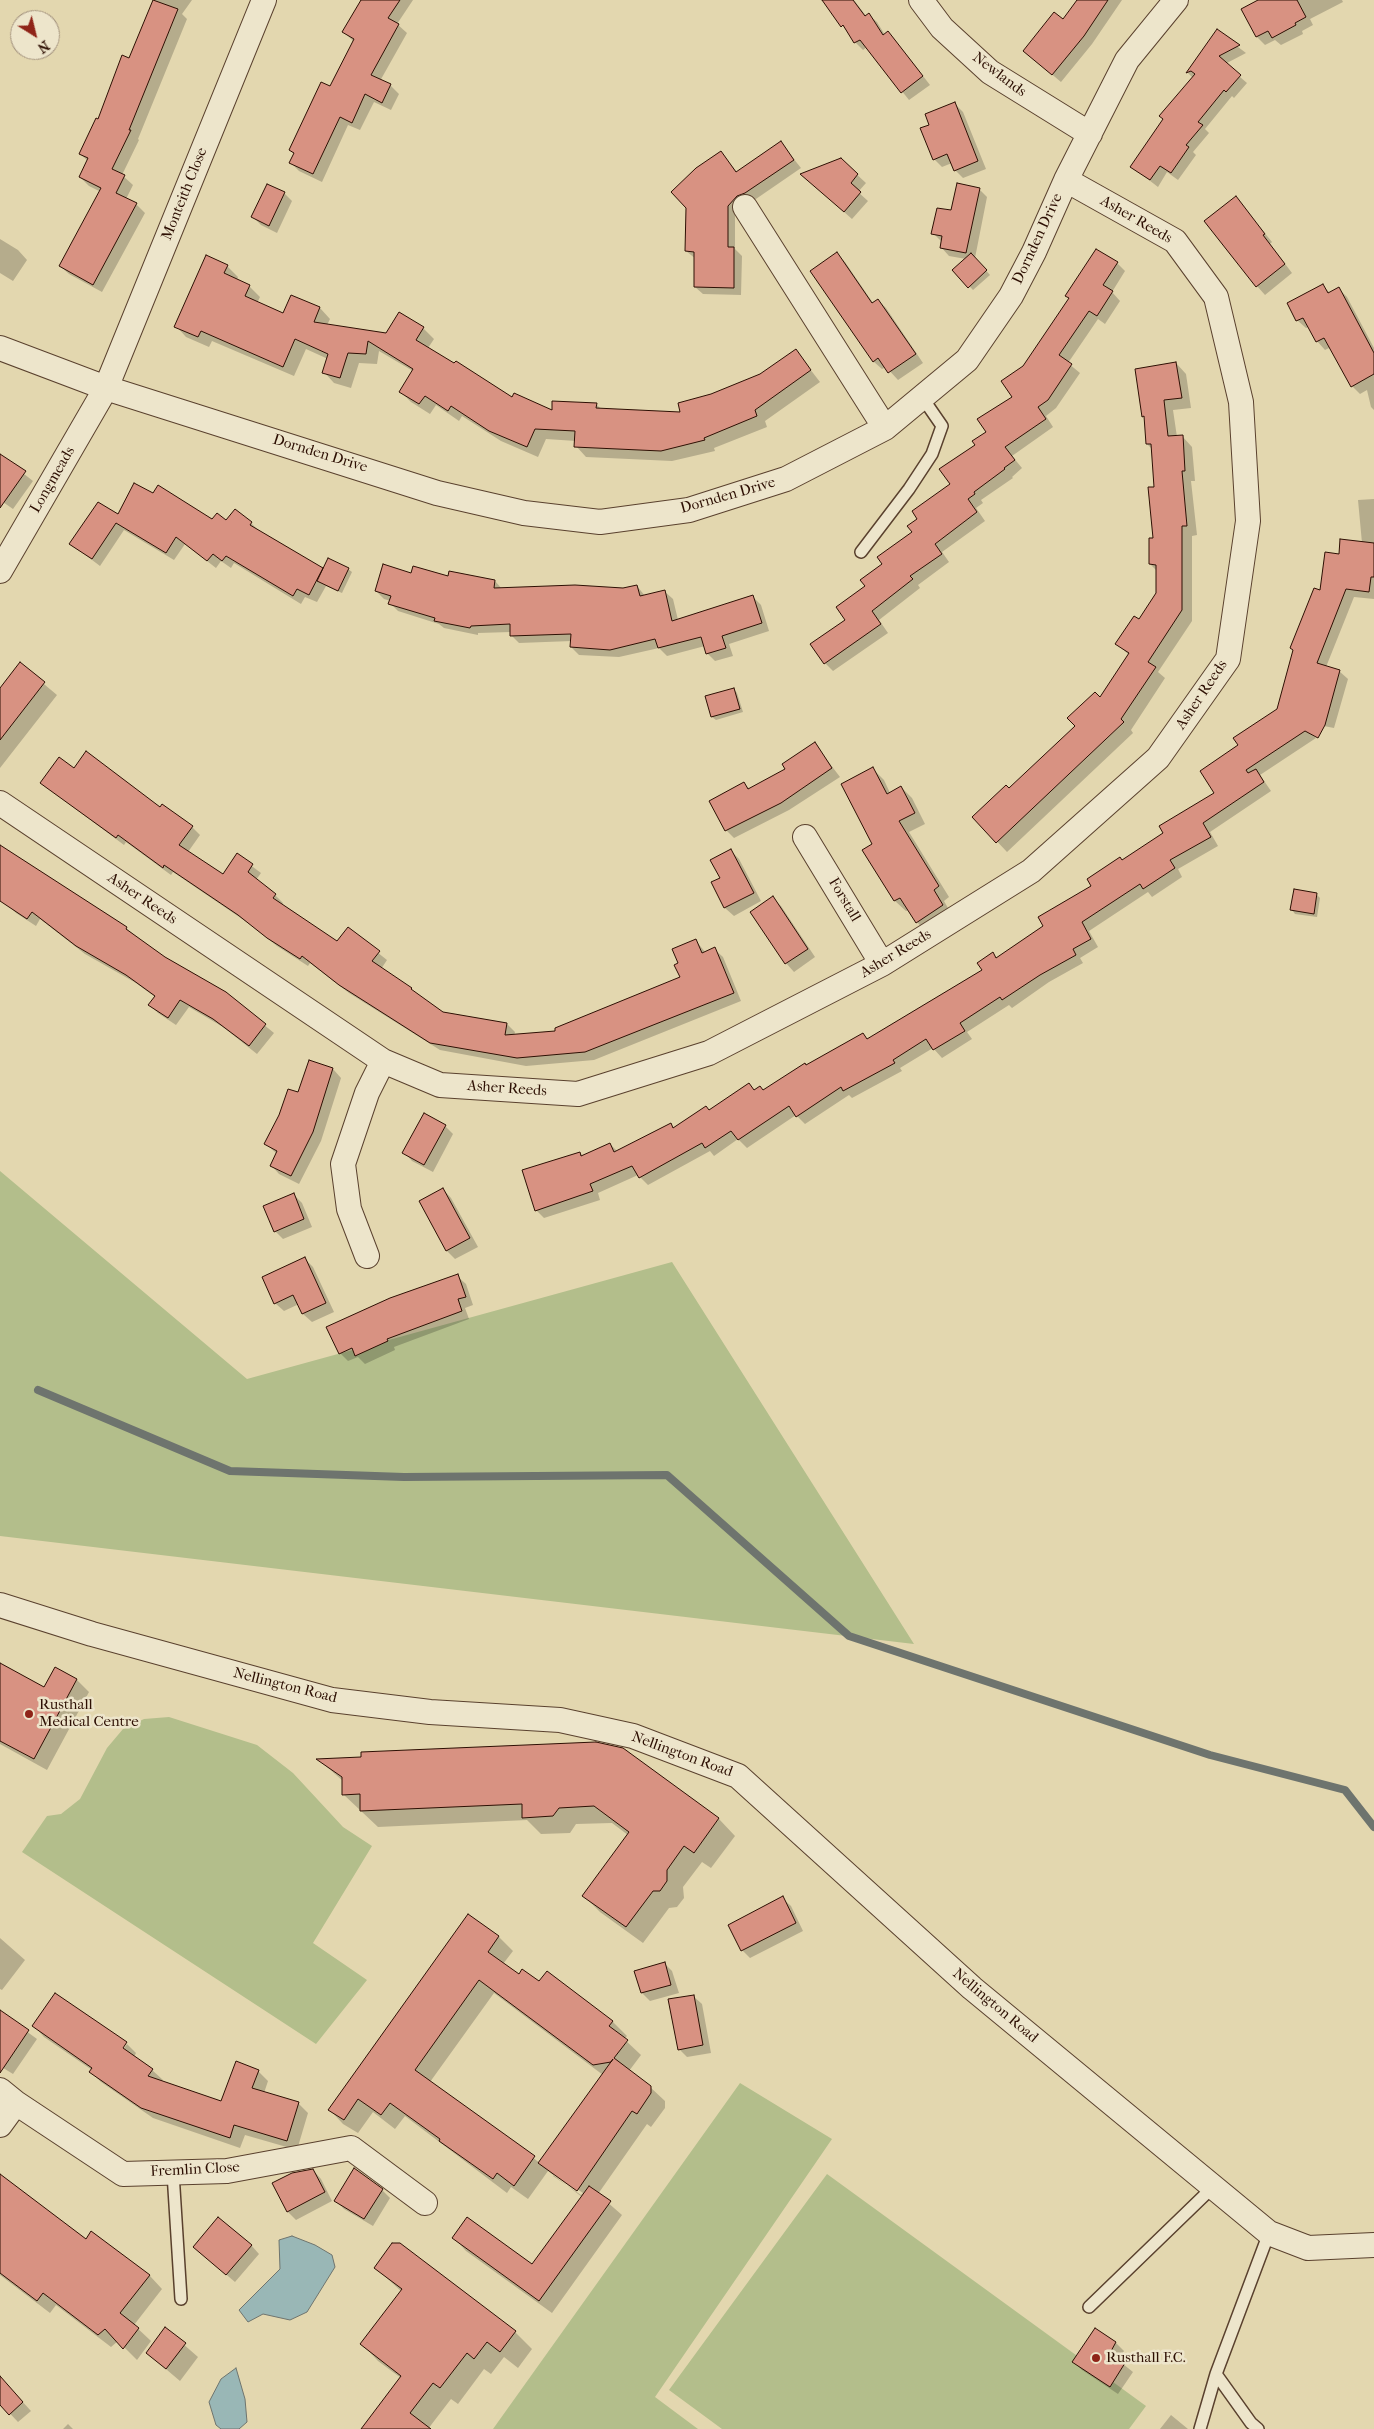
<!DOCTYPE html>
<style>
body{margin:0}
#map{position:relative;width:1374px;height:2429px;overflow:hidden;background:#e3d7af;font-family:"IM FELL French Canon",serif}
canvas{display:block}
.north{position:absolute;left:10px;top:10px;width:50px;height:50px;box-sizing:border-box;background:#ede5cb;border:1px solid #a08f7b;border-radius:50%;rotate:144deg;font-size:14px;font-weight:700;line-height:20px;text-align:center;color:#2d0f03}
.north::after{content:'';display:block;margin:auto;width:18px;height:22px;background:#8f2418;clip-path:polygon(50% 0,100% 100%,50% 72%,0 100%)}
</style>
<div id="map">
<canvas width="1374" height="2429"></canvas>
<div class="north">N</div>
</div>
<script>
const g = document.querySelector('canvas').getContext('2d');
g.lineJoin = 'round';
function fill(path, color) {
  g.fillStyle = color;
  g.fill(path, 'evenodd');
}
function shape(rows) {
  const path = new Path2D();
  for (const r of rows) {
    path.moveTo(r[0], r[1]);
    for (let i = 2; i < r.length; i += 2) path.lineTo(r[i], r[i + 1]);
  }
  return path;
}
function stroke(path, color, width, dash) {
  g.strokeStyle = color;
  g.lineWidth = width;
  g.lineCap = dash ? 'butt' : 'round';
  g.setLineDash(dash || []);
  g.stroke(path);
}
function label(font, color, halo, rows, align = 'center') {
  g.font = font + ' "IM FELL French Canon",serif';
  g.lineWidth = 5;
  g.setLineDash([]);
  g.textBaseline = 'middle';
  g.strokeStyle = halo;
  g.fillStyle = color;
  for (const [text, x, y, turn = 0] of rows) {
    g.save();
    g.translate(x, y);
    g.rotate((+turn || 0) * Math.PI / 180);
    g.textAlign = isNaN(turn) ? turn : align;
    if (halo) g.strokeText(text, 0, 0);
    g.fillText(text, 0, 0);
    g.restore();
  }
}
const green = shape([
 [0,1171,247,1379,672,1262,914,1644,0,1536],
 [169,1717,257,1745,293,1773,343,1827,372,1846,313,1943,367,1980,316,2044,22,1852,47,1816,61,1814,80,1799,107,1748,123,1729,144,1719],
 [740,2083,832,2139,655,2397,698,2429,493,2429],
 [827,2174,1146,2406,1129,2429,722,2429,669,2390]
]);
const water = shape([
 [292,2236,315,2245,332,2255,335,2267,307,2312,290,2320,263,2314,248,2322,239,2310,280,2269,279,2240,292,2236],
 [236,2368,245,2399,247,2422,239,2429,221,2429,216,2425,209,2402,221,2379,236,2368]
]);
const shadow = shape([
 [154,0,192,0,182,14,187,19,138,139,139,140,122,175,133,185,126,199,136,204,145,213,102,292,69,274,60,266,101,192,89,186,80,177,88,161,80,154,130,60],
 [362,0,413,0,397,24,407,33,380,81,390,85,399,94,391,110,374,102,360,130,348,125,322,182,299,171,291,163,294,154,290,150,330,87,354,42,344,32],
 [823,0,854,0,866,16,869,15,877,22,885,35,888,33,895,40,930,85,909,100,867,47,863,50,855,42],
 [1079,0,1122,0,1092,44,1061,82,1024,51,1064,21],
 [1261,0,1342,0,1343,2,1310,19,1313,25,1302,31,1303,34,1281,45,1275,40,1265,45,1257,37],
 [1217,31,1246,53,1225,64,1247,83,1234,98,1232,96,1205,129,1209,133,1193,152,1196,155,1178,180,1167,172,1158,187,1132,167,1193,78,1188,73],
 [954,103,963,112,986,169,963,178,955,170,952,163,942,167,934,159,931,126],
 [781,143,801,168,753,201,745,203,735,214,735,249,742,256,741,295,703,294,695,287,696,259,686,251,687,207,721,152,737,172],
 [841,160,866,183,858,192,868,201,852,219,810,182],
 [979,189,987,197,975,258,990,275,973,290,954,270,966,259,949,256,941,247,942,242,933,233,952,212],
 [284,193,292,201,277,233,261,225,253,217],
 [1236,198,1272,242,1270,244,1292,273,1265,295,1257,286],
 [0,239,18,250,27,260,13,281,0,273],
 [837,254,845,262,873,303,878,300,886,308,923,363,898,380,886,367,882,369,873,361],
 [1117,263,1125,271,1112,292,1120,301,1105,324,1098,319,1068,363,1080,373,1056,408,1046,416,1053,427,1012,456,1022,468,1012,477,1013,478,981,500,983,503,976,508,985,521,942,552,949,562,918,585,920,588,879,620,888,633,833,671,825,663,867,586,913,532,919,519,952,484,976,445,1014,397,1024,367],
 [227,266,238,277,237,280,249,286,260,297,257,303,284,314,292,296,320,308,330,319,327,325,387,335,423,328,434,339,428,348,512,399,553,411,596,404,602,410,682,413,711,396,761,375,796,351,820,382,765,421,767,427,714,448,715,451,672,461,586,457,576,446,576,441,546,439,538,457,501,441,462,416,459,421,436,405,430,414,411,402,400,391,413,371,379,351,377,364,359,363,351,388,334,383,324,372,328,359,306,349,294,376,212,341,209,347,186,337,176,326],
 [1323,286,1330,293,1339,289,1347,297,1374,348,1374,410,1371,407,1367,390,1360,394,1352,386,1331,347,1325,350,1317,341,1309,327,1306,328,1297,320],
 [1176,363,1186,374,1191,408,1173,410,1177,437,1182,436,1192,447,1195,481,1191,481,1197,535,1192,536,1192,621,1158,672,1165,678,1131,730,1133,733,1007,852,974,817,1009,790,1076,726,1100,699,1129,655,1117,644,1139,621,1157,594,1157,571,1150,564,1155,539,1155,488,1153,450,1147,444,1145,418,1143,416],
 [0,455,33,481,13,509,0,500],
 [1374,499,1374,599,1354,597,1326,667,1339,671,1348,679,1334,728,1293,720,1316,738,1260,775,1271,791,1210,832,1218,846,1178,869,1182,877,1152,897,1148,892,1089,931,1098,947,1080,958,1083,963,1049,982,1012,1008,1009,1005,967,1032,972,1039,942,1058,933,1048,900,1068,902,1071,852,1098,849,1095,805,1124,796,1115,747,1148,738,1139,714,1156,710,1151,648,1185,638,1175,598,1193,600,1200,544,1218,536,1210,580,1153,583,1156,610,1144,618,1152,671,1124,674,1128,709,1111,749,1084,755,1091,763,1092,863,1034,868,1040,984,971,993,954,997,958,1045,927,1122,861,1165,833,1216,793,1240,746,1278,710,1322,592,1340,555,1362,543,1358,500],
 [118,516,251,523,259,531,323,571,348,569,352,572,342,593,326,586,317,602,305,597,301,604,234,563,231,568,221,561,216,568,185,544,174,560,124,530,100,566,71,544],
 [412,574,495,581,502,589,623,589,637,586,645,596,664,591,673,599,678,620,753,597,761,605,769,631,729,644,733,656,715,661,707,653,705,646,667,656,659,648,619,657,579,655,571,647,572,641,519,643,511,635,511,632,478,633,478,635,444,628,439,624,398,611,390,603,391,601,384,599,376,591],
 [20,664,57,695,0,768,0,690],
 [734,689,737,693,743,712,716,720,712,717],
 [814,743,840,777,789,810,734,838,726,830,744,784,750,789,787,770],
 [873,769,884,780,890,793,901,787,912,798,925,824,909,832,949,897,944,901,953,917,927,933,917,922,909,910,906,911,895,901,864,851,874,845],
 [74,770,160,809,192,827,200,835,188,852,223,876,237,855,261,873,256,880,275,895,283,903,282,905,337,943,348,929,387,960,381,969,443,1013,507,1024,515,1032,514,1036,556,1032,681,978,696,941,706,953,714,949,723,957,741,1001,594,1060,526,1066,440,1050,349,993,310,963,308,966,277,946,248,923,173,872,171,875,126,842,124,845,41,783],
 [0,846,126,928,164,959,225,993,274,1033,257,1054,223,1027,189,1007,176,1025,158,1013,150,1005,155,997,136,983,85,954,40,919,36,926,16,913,0,897],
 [731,851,739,859,761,901,734,916,725,908,712,883,721,878],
 [1316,894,1320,898,1317,917,1295,914,1292,910],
 [772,898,781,906,815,957,794,972,786,963,752,912],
 [309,1061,333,1069,341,1078,321,1141,299,1184,279,1174,271,1165,277,1154,266,1144,299,1093],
 [445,1126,453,1134,433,1172,412,1161,404,1152],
 [443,1189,451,1198,478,1247,455,1259,447,1251,420,1202],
 [294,1195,302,1203,312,1227,283,1239,275,1231],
 [305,1259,313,1267,334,1312,312,1322,303,1314,299,1304,284,1311,275,1303],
 [457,1276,466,1284,473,1305,465,1308,469,1319,394,1347,395,1350,365,1364,358,1357,348,1361,340,1353],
 [0,1664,44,1688,55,1668,77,1680,89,1692,47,1770,0,1744],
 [622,1749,719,1819,735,1836,711,1868,702,1862,683,1887,684,1898,677,1907,669,1908,643,1943,600,1912,584,1896,628,1835,612,1823,576,1824,570,1833,541,1834,527,1820,378,1827,343,1794,343,1781,319,1760],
 [782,1898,791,1906,803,1931,750,1958,742,1950],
 [468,1915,499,1937,513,1951,503,1964,519,1975,539,1983,548,1973,613,2022,627,2036,624,2039,641,2055,629,2071,650,2087,665,2101,665,2108,651,2127,647,2124,598,2194,622,2215,552,2313,466,2251,454,2238,533,2266,582,2197,548,2171,528,2199,511,2187,507,2193,405,2116,395,2129,373,2112,358,2133,343,2124,329,2109],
 [494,1993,603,2075,540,2163,430,2082],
 [555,2174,583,2193,581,2195,553,2176],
 [0,1938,25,1960,2,1990,0,1989],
 [664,1963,672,1971,679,1993,650,2001,642,1993],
 [693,1996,702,2004,711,2053,687,2057,679,2049],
 [0,2012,37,2039,13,2074,0,2066],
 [34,2026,124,2043,120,2054,127,2044,136,2053,134,2057,152,2070,163,2080,161,2082,221,2103,258,2071,268,2081,264,2093,298,2103,308,2113,297,2150,245,2135,240,2148,153,2118,101,2082,91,2072,92,2070,44,2037],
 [313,2170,321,2179,332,2201,296,2220,288,2212],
 [0,2176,86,2241,91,2233,150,2276,162,2289,134,2325,151,2341,137,2360,118,2341,111,2347,56,2305,50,2313,0,2275],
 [382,2190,390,2198,373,2226,344,2209,336,2201],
 [251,2245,259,2254,235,2282,203,2255],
 [400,2245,515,2332,532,2349,518,2368,504,2357,491,2374,484,2369,458,2404,451,2399,428,2429,373,2429,401,2378,378,2361,362,2344,402,2292,376,2268],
 [166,2329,198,2357,180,2381,147,2353],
 [1116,2343,1124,2351,1118,2360,1133,2372,1118,2394,1082,2370,1074,2362],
 [0,2377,31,2411,18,2422,0,2403],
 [1171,2415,1188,2429,1160,2429],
 [68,2424,73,2429,63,2429]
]);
const stream = shape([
 [38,1390,230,1471,404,1477,667,1475,849,1636,1210,1755,1345,1790,1374,1827]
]);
const building = shape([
 [153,0,178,9,129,130,131,130,112,169,125,175,116,193,137,203,93,285,59,266,101,188,79,177,88,158,79,154,96,118,98,119,122,55,129,58,153,0],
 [361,0,400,0,388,18,399,24,371,75,391,84,382,103,365,94,352,123,340,117,313,174,289,163,294,153,289,150,321,82,330,86,354,39,342,32,361,0],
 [822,0,853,0,865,16,869,13,883,35,888,31,923,76,901,93,860,40,854,43,843,25,841,27,822,0],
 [1077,0,1108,0,1084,36,1052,75,1023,51,1054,12,1063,19,1077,0],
 [1258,0,1297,0,1306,17,1295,23,1296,25,1272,38,1268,31,1256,37,1241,9,1258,0],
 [1217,29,1240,45,1219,56,1241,75,1226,92,1224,90,1198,122,1203,125,1186,145,1189,147,1171,173,1160,166,1150,180,1130,167,1163,119,1159,116,1195,74,1191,71,1186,73,1217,29],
 [955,102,978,161,954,171,947,154,933,160,920,128,929,125,925,114,955,102],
 [781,141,794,160,745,193,737,196,728,206,728,247,734,247,734,288,694,287,694,252,685,251,686,208,671,192,696,168,721,151,736,172,781,141],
 [841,158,858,174,851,183,861,192,844,212,800,174,841,158],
 [957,183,980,188,966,253,940,248,942,236,931,234,937,208,951,210,957,183],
 [267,184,285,192,269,226,251,217,267,184],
 [1236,196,1265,234,1263,235,1285,264,1256,287,1204,221,1236,196],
 [1096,249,1118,262,1103,285,1113,291,1097,316,1089,311,1059,355,1072,364,1048,400,1038,407,1046,419,1005,447,1015,460,1004,468,1005,469,974,492,975,494,968,499,977,512,935,544,942,554,910,576,913,579,872,611,881,624,824,664,810,644,845,620,836,607,865,586,860,580,882,564,877,557,912,532,907,526,917,519,912,511,950,484,939,469,975,445,972,441,986,432,977,419,1012,397,1001,381,1023,366,1069,298,1065,296,1096,249],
 [837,252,872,303,878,299,916,354,888,373,878,358,873,362,810,271,837,252],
 [971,253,987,270,968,288,952,270,971,253],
 [206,255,228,265,224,273,250,285,245,296,283,313,291,295,320,307,314,322,386,333,399,312,424,327,416,340,454,363,456,361,512,397,514,393,552,410,552,401,597,403,596,408,680,412,678,403,711,394,760,374,796,349,811,370,755,410,757,416,704,438,705,440,661,451,574,447,575,431,535,429,527,447,489,431,451,406,448,411,425,396,419,404,399,392,413,369,368,341,366,354,348,353,340,378,322,373,328,354,295,339,283,367,201,331,198,337,174,327,206,255],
 [1323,284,1328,293,1339,287,1374,353,1374,374,1351,387,1324,338,1316,342,1303,318,1296,321,1287,303,1323,284],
 [1176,362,1182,398,1164,400,1168,436,1183,435,1185,471,1182,471,1187,526,1182,526,1182,610,1148,662,1156,667,1121,719,1124,722,996,843,972,817,1006,785,1009,788,1075,726,1067,718,1095,692,1100,697,1129,653,1115,644,1134,616,1139,619,1156,593,1156,565,1149,564,1149,538,1153,538,1148,487,1154,487,1151,444,1146,444,1144,416,1142,417,1135,369,1176,362],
 [0,454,26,471,0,508,0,454],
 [134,483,153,493,158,485,212,519,217,513,226,520,235,509,252,522,250,525,323,568,309,595,297,589,293,596,226,556,222,561,213,554,207,561,176,537,166,553,116,523,92,559,69,544,98,502,118,514,134,483],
 [1340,539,1374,543,1374,577,1371,577,1369,592,1346,589,1317,663,1340,670,1325,725,1318,738,1305,731,1246,770,1248,773,1256,769,1264,782,1203,823,1211,837,1170,860,1175,868,1143,889,1140,884,1082,922,1091,939,1073,949,1076,955,1040,975,1002,1000,1000,997,960,1023,965,1031,933,1050,926,1039,893,1060,895,1063,843,1091,841,1087,796,1117,789,1106,738,1140,731,1131,705,1148,702,1143,639,1178,632,1166,590,1184,593,1191,535,1211,522,1170,580,1152,581,1156,610,1143,614,1152,671,1123,673,1128,706,1106,709,1110,749,1083,754,1090,760,1086,763,1090,805,1063,806,1065,863,1033,867,1039,982,970,977,963,993,952,996,958,1043,926,1038,917,1091,886,1087,879,1120,857,1122,860,1163,833,1159,826,1214,793,1200,771,1238,745,1233,738,1277,709,1293,650,1290,648,1314,588,1320,590,1325,552,1339,554,1340,539],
 [328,558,349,568,338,591,317,581,328,558],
 [383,564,411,573,413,566,448,576,449,571,495,580,494,588,575,585,623,588,637,585,640,596,665,590,672,621,753,595,762,623,722,636,726,648,706,654,701,637,658,648,655,639,610,650,570,647,571,634,510,636,510,624,471,626,470,628,434,621,435,618,388,604,391,596,375,591,383,564],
 [20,662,45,682,0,740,0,688,20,662],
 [734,688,740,709,711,717,705,696,734,688],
 [815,742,832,768,781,803,725,831,709,801,744,782,748,789,785,769,782,764,815,742],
 [86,751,160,807,162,804,193,826,179,845,223,874,237,853,253,864,248,872,276,894,273,898,337,941,348,927,380,951,372,961,412,988,411,989,443,1012,507,1023,505,1035,555,1031,555,1028,680,977,674,965,678,963,672,949,696,939,702,953,715,947,734,993,585,1052,517,1058,430,1043,339,985,302,956,300,959,267,938,238,915,164,865,163,868,118,835,116,838,40,783,59,757,74,768,86,751],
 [873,767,887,794,901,786,915,813,899,821,939,886,934,890,943,905,916,923,900,898,894,901,862,850,872,844,841,784,873,767],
 [0,845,127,927,126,929,165,957,226,992,266,1024,249,1046,213,1019,180,1000,168,1018,148,1005,155,996,126,975,76,946,32,912,27,919,0,901,0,845],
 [731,849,754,893,724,908,711,882,720,878,710,860,731,849],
 [1294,889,1317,893,1314,914,1290,910,1294,889],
 [773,896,808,949,785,964,750,912,773,896],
 [309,1060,333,1068,313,1132,291,1176,270,1166,277,1151,264,1144,279,1115,288,1089,298,1092,309,1060],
 [424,1113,446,1125,424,1165,402,1153,424,1113],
 [443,1188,470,1238,446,1251,419,1201,443,1188],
 [294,1193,304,1219,274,1232,263,1206,294,1193],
 [305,1257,326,1303,302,1314,293,1295,274,1304,262,1277,305,1257],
 [458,1274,466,1297,458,1299,462,1311,387,1339,388,1341,355,1356,352,1348,339,1354,326,1327,390,1298,458,1274],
 [0,1663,44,1687,55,1667,77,1679,34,1759,0,1741,0,1663],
 [596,1742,623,1748,719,1818,694,1853,684,1846,667,1870,667,1881,660,1891,653,1891,626,1927,582,1896,629,1832,594,1806,559,1808,553,1816,522,1818,522,1804,360,1811,360,1794,342,1795,342,1777,316,1759,361,1757,361,1752,596,1742],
 [783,1896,796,1923,741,1951,728,1925,783,1896],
 [468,1914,499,1936,488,1952,519,1974,522,1969,539,1981,547,1971,613,2021,609,2026,628,2040,614,2058,651,2086,651,2093,637,2114,632,2111,577,2191,538,2163,613,2059,611,2062,593,2065,479,1980,415,2070,535,2156,514,2186,497,2173,493,2179,439,2141,440,2139,390,2103,381,2115,358,2099,344,2120,328,2110,468,1914],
 [665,1962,671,1985,641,1993,634,1971,665,1962],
 [55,1993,127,2042,123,2048,153,2069,148,2076,221,2101,236,2061,259,2070,252,2088,299,2102,287,2141,234,2125,230,2138,141,2108,89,2072,92,2068,32,2026,55,1993],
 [694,1995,703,2045,678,2050,668,1999,694,1995],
 [0,2010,29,2030,0,2073,0,2010],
 [354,2168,383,2189,364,2219,334,2201,354,2168],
 [313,2169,325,2192,287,2212,272,2183,292,2173,313,2169],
 [0,2174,86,2239,91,2231,150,2275,120,2313,139,2328,123,2349,105,2329,98,2335,43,2293,37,2301,0,2273,0,2174],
 [589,2186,611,2201,539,2301,452,2238,467,2217,532,2264,589,2186],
 [218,2217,252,2245,226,2275,193,2247,218,2217],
 [392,2243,400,2243,516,2331,500,2352,487,2342,474,2359,467,2353,440,2388,433,2383,410,2413,431,2429,361,2429,401,2376,360,2344,402,2289,374,2268,392,2243],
 [165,2327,186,2343,166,2369,146,2353,165,2327],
 [1095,2328,1116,2342,1110,2353,1125,2363,1110,2387,1072,2362,1095,2328],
 [0,2376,23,2402,9,2415,0,2405,0,2376]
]);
const service = shape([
 [861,552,909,489,932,454,942,426,922,397],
 [173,2173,181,2299],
 [1089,2307,1212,2188],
 [1216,2374,1251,2423,1258,2429],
 [1200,2429,1216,2374,1269,2233]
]);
const minor = shape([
 [921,0,942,28,990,72,1090,134],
 [745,207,885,428],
 [0,348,106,388,437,493,524,513,600,522,689,510,786,479,885,428,967,360,1011,296,1034,252,1066,180,1127,60,1176,0],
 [0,571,106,388,264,0],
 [0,803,383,1061,440,1085,578,1094,709,1053,882,964,1031,871,1158,758,1228,659,1248,521,1241,402,1216,297,1175,241,1066,180],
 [805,837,882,964],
 [367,1256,349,1209,343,1164,367,1093,383,1061],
 [0,1605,92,1634,332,1700,430,1712,560,1720,633,1736,738,1776,972,1988,1269,2233,1308,2248,1374,2245],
 [0,2090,16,2103,123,2174,227,2171,351,2148,425,2203],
 [0,2125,16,2103]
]);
const markers = [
 [29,1714,5,"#8f2418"],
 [1096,2358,5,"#8f2418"]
];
const streetNames = [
 ["Newlands",999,75,37],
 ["Monteith Close",185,194,-68],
 ["Asher Reeds",1136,220,30],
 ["Dornden Drive",1038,239,-65],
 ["Dornden Drive",320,454,17],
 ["Longmeads",53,480,-60],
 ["Dornden Drive",728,496,-16],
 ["Asher Reeds",1202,695,-56],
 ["Asher Reeds",142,899,34],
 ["Forstall",844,900,59],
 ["Asher Reeds",896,954,-31],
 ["Asher Reeds",507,1089,4],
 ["Nellington Road",285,1686,14],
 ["Nellington Road",682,1755,20],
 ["Nellington Road",995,2006,40],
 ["Fremlin Close",195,2170,-3]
];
const poiNames = [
 ["Rusthall",39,1705],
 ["Medical Centre",39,1722],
 ["Rusthall F.C.",1106,2358]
];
fill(green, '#b3be8b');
fill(water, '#99b7b6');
stroke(water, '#6e746e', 1);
fill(shadow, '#0003');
stroke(stream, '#6e746e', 8);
fill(building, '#d89282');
stroke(building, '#2d0f03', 1);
stroke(service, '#5a412e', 14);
stroke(minor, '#5a412e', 26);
stroke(service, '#ede5cb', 11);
stroke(minor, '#ede5cb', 24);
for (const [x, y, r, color] of markers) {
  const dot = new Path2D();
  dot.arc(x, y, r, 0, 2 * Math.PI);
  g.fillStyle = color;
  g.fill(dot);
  stroke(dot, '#ede5cb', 2);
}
label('15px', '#2d0f03', '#ede5cb', streetNames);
label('15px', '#2d0f03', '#ede5cb', poiNames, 'left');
</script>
